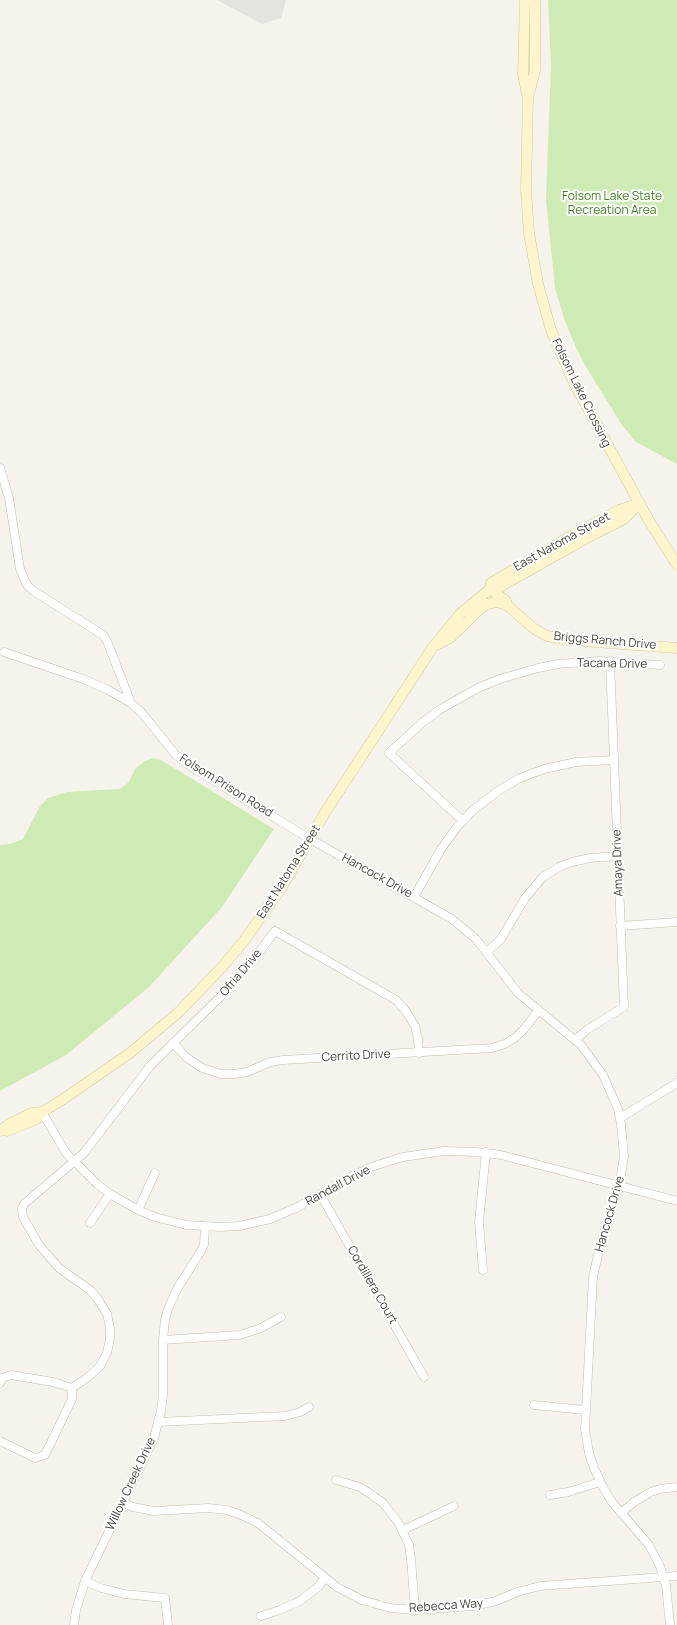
<!DOCTYPE html>
<style>
body{margin:0}
canvas{display:block;background:#f6f3ec}
</style>
<canvas width="677" height="1625"></canvas>
<script>
const g = document.querySelector('canvas').getContext('2d');
g.lineJoin = 'round';
function fill(path, color) {
  g.fillStyle = color;
  g.fill(path, 'evenodd');
}
function shape(rows) {
  const path = new Path2D();
  for (const r of rows) {
    path.moveTo(r[0], r[1]);
    for (let i = 2; i < r.length; i += 2) path.lineTo(r[i], r[i + 1]);
  }
  return path;
}
function stroke(path, color, width, dash) {
  g.strokeStyle = color;
  g.lineWidth = width;
  g.lineCap = dash ? 'butt' : 'round';
  g.setLineDash(dash || []);
  g.stroke(path);
}
function label(font, color, halo, rows, align = 'center') {
  g.font = font + ' Manrope,sans-serif';
  g.lineWidth = 4;
  g.setLineDash([]);
  g.textBaseline = 'middle';
  g.strokeStyle = halo;
  g.fillStyle = color;
  for (const [text, x, y, turn = 0] of rows) {
    g.save();
    g.translate(x, y);
    g.rotate((+turn || 0) * Math.PI / 180);
    g.textAlign = isNaN(turn) ? turn : align;
    if (halo) g.strokeText(text, 0, 0);
    g.fillText(text, 0, 0);
    g.restore();
  }
}
const industrial = shape([
 [217,0,286,0,281,18,262,24]
]);
const green = shape([
 [548,0,677,0,677,464,636,442,622,425,586,367,576,348,565,321,555,288,546,199,551,65],
 [153,758,161,760,274,829,222,907,149,987,66,1055,0,1091,0,845,10,844,23,839,40,806,48,798,67,792,120,789,129,782,135,769,145,761]
]);
const street = shape([
 [0,468,9,498,20,569,27,585,32,590,103,635,107,641,131,703,141,712,176,755,193,768,310,839,452,919,476,939,518,993,581,1045,603,1075,618,1109,621,1124,624,1156,619,1187,600,1246,593,1277,585,1429,589,1453,594,1468,604,1489,612,1502,649,1545,660,1566,666,1585,670,1625],
 [4,652,86,680,108,690,131,703],
 [463,821,389,753,423,722,439,710,478,688,500,679,538,668,558,664,598,661,660,665],
 [414,897,441,849,457,827,472,811,498,791,520,778,544,769,576,762,614,760],
 [620,926,677,922],
 [487,952,501,939,525,898,543,877,559,867,572,862,590,858,618,856],
 [575,1040,588,1029,624,1007,610,661],
 [173,1043,186,1057,202,1068,221,1074,234,1074,247,1072,270,1062,283,1060,492,1048,505,1044,516,1037,525,1028,538,1011],
 [42,1112,66,1153,97,1184,110,1194,138,1210,155,1217,186,1225,220,1227,239,1226,270,1219,300,1206,342,1181,371,1167,403,1157,444,1151,477,1152,501,1155,677,1201],
 [620,1118,677,1083],
 [320,1194,424,1377],
 [138,1210,155,1173],
 [90,1223,110,1194],
 [483,1270,479,1222,486,1152],
 [163,1340,240,1335,261,1328,281,1317],
 [0,1383,2,1378,11,1375,53,1382,72,1388,87,1378,100,1366,107,1353,110,1339,110,1328,107,1314,97,1298,90,1290,59,1268,39,1245,23,1217,22,1209,24,1204,84,1153,150,1066,220,997,256,956,275,931,396,1000,405,1010,415,1026,418,1039,419,1053],
 [534,1405,585,1410],
 [158,1422,285,1416,300,1412,309,1407],
 [0,1441,35,1458,45,1455,72,1399,72,1388],
 [336,1480,360,1487,372,1495,383,1503,398,1522,409,1545,411,1559,415,1610],
 [550,1495,568,1492,600,1482],
 [123,1503,133,1507,154,1511,208,1508,227,1510,241,1515,258,1523,337,1587,362,1600,390,1608,415,1610,473,1606,496,1601,517,1592,540,1586,677,1576],
 [621,1513,634,1502,651,1492,660,1489,677,1487],
 [403,1530,454,1506],
 [85,1581,101,1588,124,1594,165,1598,168,1625],
 [261,1616,280,1610,300,1601,318,1587,325,1578],
 [74,1625,76,1610,85,1581,154,1438,161,1411,163,1395,163,1340,165,1320,168,1309,177,1289,201,1251,204,1245,205,1227]
]);
const secondary = shape([
 [525,0,523,75,527,94],
 [535,0,535,71,528,97,526,191,529,233,538,284,551,330,574,383,648,519,677,565],
 [490,589,506,601,507,605,533,628,547,636,568,640,677,648],
 [490,589,496,589,594,534,624,519,638,505],
 [438,644,450,638,480,609,487,604,497,602,507,605],
 [0,1131,9,1124,32,1113,42,1112,59,1102,130,1053,179,1012,223,966,243,942,280,890,326,811,433,647,460,614,490,589,491,583,574,534,619,510,640,503],
 [7,1131,37,1119,42,1112]
]);
const parkNames = [
 ["Folsom Lake State",612,197],
 ["Recreation Area",612,211]
];
const streetNames = [
 ["Folsom Lake Crossing",581,393,64],
 ["East Natoma Street",562,542,-29],
 ["Briggs Ranch Drive",605,641,5],
 ["Tacana Drive",612,664,1],
 ["Folsom Prison Road",226,786,32],
 ["Amaya Drive",618,863,-92],
 ["East Natoma Street",289,872,-58],
 ["Hancock Drive",377,876,29],
 ["Ofria Drive",241,973,-50],
 ["Cerrito Drive",356,1056,-3],
 ["Randall Drive",338,1186,-28],
 ["Hancock Drive",610,1214,-74],
 ["Cordillera Court",372,1285,60],
 ["Willow Creek Drive",131,1484,-65],
 ["Rebecca Way",446,1606,-4]
];
fill(industrial, '#e6e2dd');
fill(green, '#cfebb4');
stroke(street, '#c2bcad', 9);
stroke(secondary, '#d7c99b', 11);
stroke(street, '#fff', 8);
stroke(secondary, '#fff5cd', 10);
label('12px', '#468029', '#fff', parkNames);
label('12px', '#4b4539', '#fff', streetNames);
</script>
